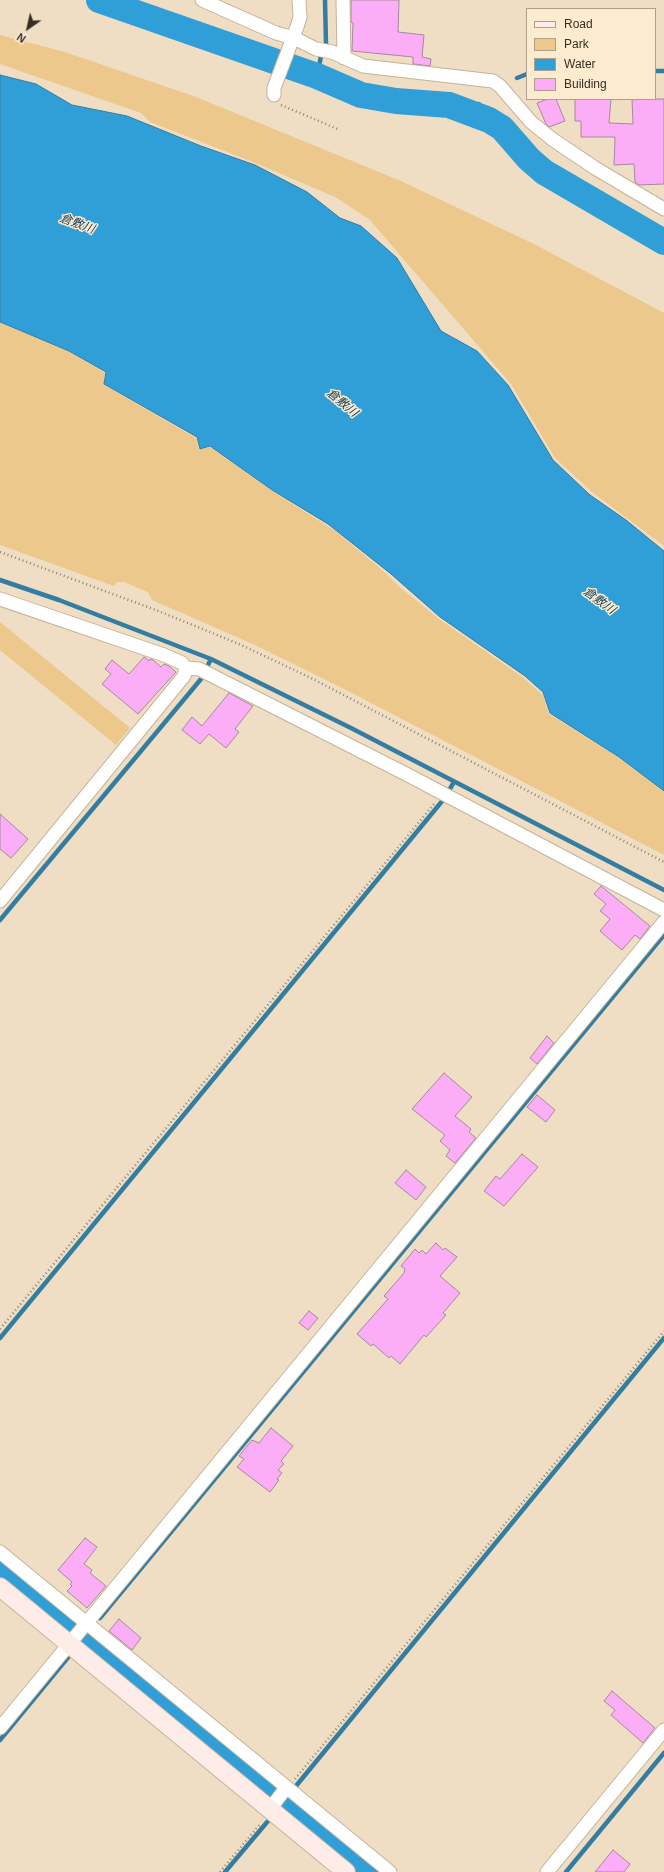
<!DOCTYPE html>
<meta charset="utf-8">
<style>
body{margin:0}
#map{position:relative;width:664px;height:1872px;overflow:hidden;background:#efdec3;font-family:Helvetica,sans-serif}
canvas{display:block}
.legend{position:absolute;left:526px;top:8px;width:130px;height:92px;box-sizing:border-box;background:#fdebd0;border:1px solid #ad9f8b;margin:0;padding:5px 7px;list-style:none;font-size:12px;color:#352e24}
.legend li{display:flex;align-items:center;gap:8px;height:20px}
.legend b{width:20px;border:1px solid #ad9f8b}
.north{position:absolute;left:8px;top:8px;width:40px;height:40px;-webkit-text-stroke:3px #fdebd0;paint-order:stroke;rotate:214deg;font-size:11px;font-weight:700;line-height:16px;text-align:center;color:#352e24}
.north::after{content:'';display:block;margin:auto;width:14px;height:18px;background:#352e24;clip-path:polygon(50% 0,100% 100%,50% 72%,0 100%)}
</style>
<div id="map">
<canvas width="664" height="1872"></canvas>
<ul class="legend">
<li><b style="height:5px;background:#fdece7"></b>Road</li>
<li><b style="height:11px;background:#ecc88d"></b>Park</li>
<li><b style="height:11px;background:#309fd7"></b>Water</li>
<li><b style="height:11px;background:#fbaef5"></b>Building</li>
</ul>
<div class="north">N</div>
</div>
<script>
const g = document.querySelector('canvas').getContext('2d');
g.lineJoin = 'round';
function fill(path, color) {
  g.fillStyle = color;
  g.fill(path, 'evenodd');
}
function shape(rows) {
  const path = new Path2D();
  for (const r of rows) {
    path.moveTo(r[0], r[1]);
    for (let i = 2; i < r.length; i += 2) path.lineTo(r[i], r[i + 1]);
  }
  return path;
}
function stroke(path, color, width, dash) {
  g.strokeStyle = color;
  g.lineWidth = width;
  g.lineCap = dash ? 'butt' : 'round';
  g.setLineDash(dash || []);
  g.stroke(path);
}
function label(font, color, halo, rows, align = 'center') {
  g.font = font + ' Helvetica,"Noto Sans JP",sans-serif';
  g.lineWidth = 3;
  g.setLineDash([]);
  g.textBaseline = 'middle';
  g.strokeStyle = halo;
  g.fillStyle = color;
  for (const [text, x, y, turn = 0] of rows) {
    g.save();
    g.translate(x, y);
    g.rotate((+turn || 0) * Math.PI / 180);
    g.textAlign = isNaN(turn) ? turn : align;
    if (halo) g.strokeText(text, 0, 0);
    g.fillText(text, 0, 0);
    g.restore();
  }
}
const green = shape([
 [0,35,65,52,196,97,401,181,536,245,664,313,664,546,592,492,555,458,511,384,369,219,335,197,253,162,150,122,141,113,0,64],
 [0,323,68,351,105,373,104,385,196,438,199,450,210,447,272,491,334,530,381,569,401,588,439,619,521,676,543,695,549,714,619,758,664,792,664,855,348,691,255,645,152,600,148,592,138,588,124,582,117,582,114,586,0,545],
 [0,622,130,728,116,745,0,650]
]);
const water = shape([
 [0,75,36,84,72,105,127,116,201,146,255,165,307,192,340,218,361,226,397,258,441,331,477,351,508,385,553,460,590,495,626,520,664,551,664,791,619,757,550,713,543,692,525,676,440,617,391,574,328,524,272,490,210,446,200,449,197,437,104,384,106,372,69,351,0,322,0,75]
]);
const stream = shape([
 [655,71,664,71],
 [317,76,321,56,326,44,325,0],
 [517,78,527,74],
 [473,113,479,104],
 [0,580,59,600,211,659,351,728,664,890],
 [448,792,454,782],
 [0,920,201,679,211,659],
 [0,1338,443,800],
 [100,1618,664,935],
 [82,1641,90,1631],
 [0,1740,70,1655],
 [296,1786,664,1338],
 [225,1872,268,1821],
 [566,1872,664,1753]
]);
const river = shape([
 [99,0,317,76,361,95,396,101,449,105,489,120,502,128,529,159,544,172,664,242],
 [0,1564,375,1872]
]);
const building = shape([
 [351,0,399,0,398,32,424,35,422,57,431,59,430,66,413,64,413,57,352,51,353,23,351,22,351,0],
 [548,99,556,99,565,121,549,127,546,124,537,103,548,99],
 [575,99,611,99,609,123,633,124,632,99,664,99,664,184,639,185,635,182,634,164,614,165,615,137,581,137,581,121,575,121,575,99],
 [144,657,149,661,150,659,153,660,161,667,164,664,169,666,176,672,138,714,102,684,111,674,105,669,112,660,129,674,144,657],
 [229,693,253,706,235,729,239,732,226,748,209,734,200,744,182,730,192,717,202,726,229,693],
 [0,814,28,839,11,858,0,849,0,814],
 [601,886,650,926,640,939,635,935,622,950,600,931,610,919,600,911,606,904,594,894,601,886],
 [547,1036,554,1043,537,1064,530,1058,547,1036],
 [444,1073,472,1097,455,1116,471,1129,469,1132,476,1138,455,1163,446,1156,450,1150,440,1141,445,1135,412,1109,444,1073],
 [537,1095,555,1110,546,1122,527,1107,537,1095],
 [522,1154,538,1167,504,1206,484,1191,496,1176,500,1179,522,1154],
 [406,1170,426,1187,416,1200,395,1183,406,1170],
 [436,1243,443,1250,445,1248,457,1257,440,1276,460,1293,443,1313,446,1315,426,1337,424,1335,400,1364,391,1356,389,1358,373,1344,371,1346,357,1334,388,1299,384,1296,404,1273,405,1269,401,1266,415,1249,419,1253,422,1250,426,1254,436,1243],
 [309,1311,318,1318,308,1330,299,1323,309,1311],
 [271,1428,293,1446,281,1461,284,1464,278,1470,282,1473,277,1479,279,1480,270,1492,237,1467,244,1459,239,1456,252,1440,259,1443,271,1428],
 [85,1538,97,1547,84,1564,92,1570,90,1573,106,1586,87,1608,67,1591,72,1586,70,1584,72,1582,58,1570,85,1538],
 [119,1619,141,1638,132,1650,109,1631,119,1619],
 [612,1691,655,1728,643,1743,611,1715,615,1710,604,1701,612,1691],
 [613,1850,630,1864,624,1872,595,1872,613,1850]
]);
const path = shape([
 [281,105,340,130],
 [0,552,161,612,239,644,311,678,664,862],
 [0,1329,434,804],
 [295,1779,664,1331],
 [220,1872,261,1823]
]);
const street = shape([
 [202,0,276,33,294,38,316,49,332,52,363,66,493,81,500,86,531,122,552,139,595,168,664,209],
 [343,0,344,58],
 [274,95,274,88,297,27,300,17,299,0],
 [0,599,164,655,182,663,186,668,199,669,406,774,664,910],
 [0,901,184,676,186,668],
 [0,1552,390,1872],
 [0,1728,664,922],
 [270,1809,286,1788],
 [547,1872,664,1730]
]);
const secondary = shape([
 [0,1587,346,1872]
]);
const waterNames = [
 ["倉敷川",77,224,20],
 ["倉敷川",342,403,40],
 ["倉敷川",599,601,36]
];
fill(green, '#ecc88d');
fill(water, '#309fd7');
stroke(water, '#327da1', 1);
stroke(stream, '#327da1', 4.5);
stroke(river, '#309fd7', 26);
fill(building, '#fbaef5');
stroke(building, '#a28a9f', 1);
stroke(street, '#c4b399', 15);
stroke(secondary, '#c4b399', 20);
stroke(path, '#8f8471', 2.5, [1, 3]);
stroke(street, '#fff', 13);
stroke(secondary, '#fdece7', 18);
label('italic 12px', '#18445c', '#fdebd0', waterNames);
</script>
